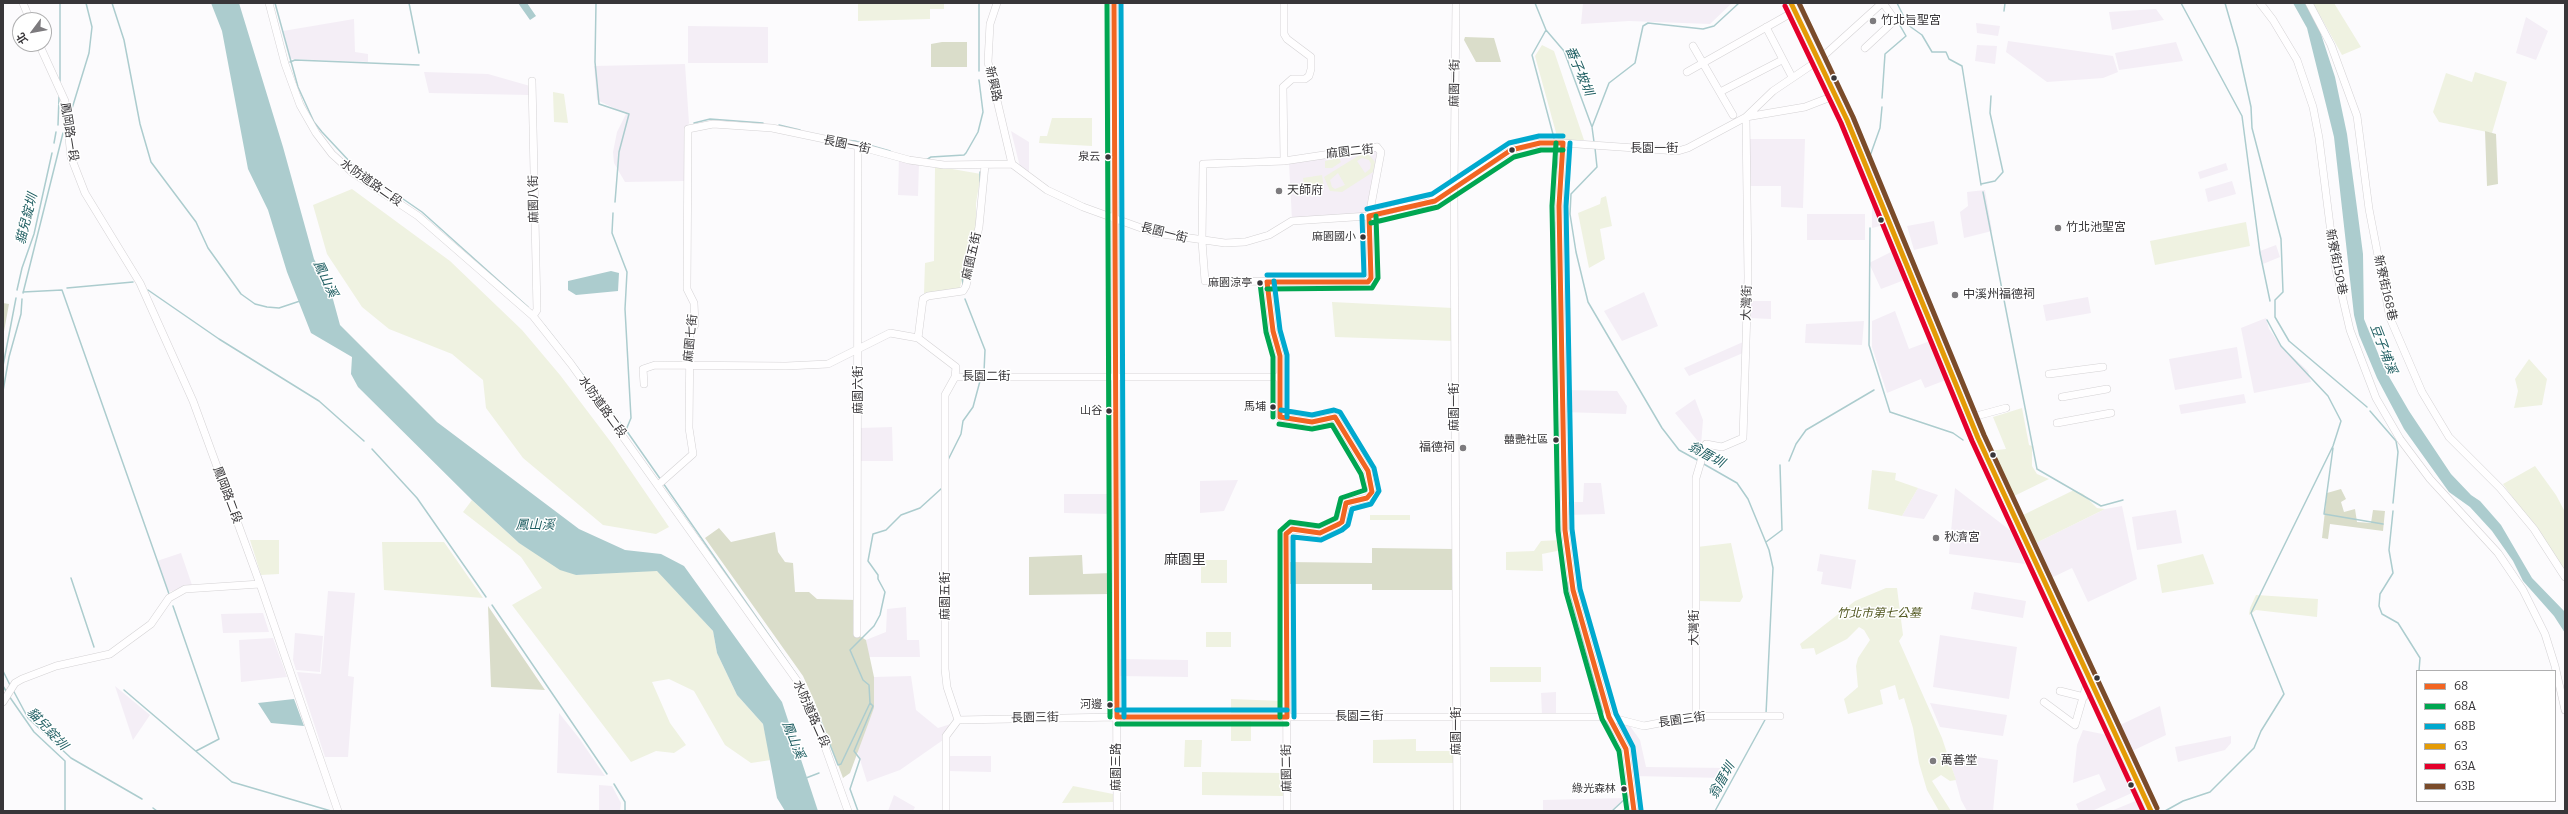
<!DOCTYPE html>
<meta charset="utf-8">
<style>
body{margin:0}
#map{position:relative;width:2568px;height:814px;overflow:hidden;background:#fcfbfd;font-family:Bitter,"Noto Sans TC",serif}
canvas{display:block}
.frame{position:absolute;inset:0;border:4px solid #383639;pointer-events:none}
.legend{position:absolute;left:2416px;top:670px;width:140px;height:132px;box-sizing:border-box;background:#fff;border:1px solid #afafb0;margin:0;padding:5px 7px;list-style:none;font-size:12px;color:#383639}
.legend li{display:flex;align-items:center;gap:8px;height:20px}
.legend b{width:20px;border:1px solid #afafb0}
.north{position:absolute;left:12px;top:12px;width:40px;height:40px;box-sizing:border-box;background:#fff;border:1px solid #afafb0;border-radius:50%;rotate:238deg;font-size:11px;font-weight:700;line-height:16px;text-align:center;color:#383639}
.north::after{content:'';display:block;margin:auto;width:14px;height:18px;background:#7d7b7e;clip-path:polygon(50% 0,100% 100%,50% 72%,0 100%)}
</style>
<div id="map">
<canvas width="2568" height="814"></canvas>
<div class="frame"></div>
<ul class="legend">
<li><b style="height:5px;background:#f26522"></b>68</li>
<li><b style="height:5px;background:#00a651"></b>68A</li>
<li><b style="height:5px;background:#00a9ce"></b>68B</li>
<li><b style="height:5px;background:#e49b06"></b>63</li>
<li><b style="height:5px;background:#e4002b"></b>63A</li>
<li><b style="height:5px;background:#7a4b2a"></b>63B</li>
</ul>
<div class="north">北</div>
</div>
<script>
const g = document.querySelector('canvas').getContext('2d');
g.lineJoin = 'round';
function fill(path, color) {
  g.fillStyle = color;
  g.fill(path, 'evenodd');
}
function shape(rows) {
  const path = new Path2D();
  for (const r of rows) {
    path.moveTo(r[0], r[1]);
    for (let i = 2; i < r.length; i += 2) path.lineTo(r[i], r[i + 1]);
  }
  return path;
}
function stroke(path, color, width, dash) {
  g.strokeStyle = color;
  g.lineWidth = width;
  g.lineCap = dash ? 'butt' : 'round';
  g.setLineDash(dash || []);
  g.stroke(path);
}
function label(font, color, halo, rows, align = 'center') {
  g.font = font + ' Bitter,"Noto Sans TC",serif';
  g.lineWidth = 3;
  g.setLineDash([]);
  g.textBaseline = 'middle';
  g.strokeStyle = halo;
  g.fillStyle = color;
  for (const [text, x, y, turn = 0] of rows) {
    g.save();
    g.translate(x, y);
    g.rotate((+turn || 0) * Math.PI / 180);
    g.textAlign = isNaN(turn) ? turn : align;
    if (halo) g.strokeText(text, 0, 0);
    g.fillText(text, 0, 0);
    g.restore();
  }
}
const built = shape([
 [1583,3,1732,3,1710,24,1629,21,1581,24],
 [2156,9,2164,20,2112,30,2109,12],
 [2526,17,2548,31,2536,60,2516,53],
 [354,19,355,52,368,54,368,62,290,59,283,31],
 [1976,23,2000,26,1998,36,1977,33],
 [688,26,768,27,768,63,688,63],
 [2008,41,2113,56,2118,72,2103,78,2047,82,2006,52],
 [2176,42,2183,61,2119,70,2115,53],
 [1977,45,1997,46,1995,64,1975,61],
 [685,64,689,123,684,132,685,181,625,182,614,163,613,152,617,132,626,114,597,100,594,66],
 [424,72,488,74,530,86,529,95,429,93],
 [1011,131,1029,142,1029,173,1020,167],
 [1750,139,1805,139,1803,208,1781,207,1781,186,1750,186],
 [1375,148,1379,153,1368,213,1292,220,1289,163],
 [899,157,919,163,918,196,898,195],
 [2226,163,2228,170,2200,179,2198,172],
 [2232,181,2236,194,2208,202,2205,189],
 [1985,190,1992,231,1964,238,1960,212,1968,206,1967,192],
 [1872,197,1884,225,1872,228],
 [1807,214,1865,214,1865,240,1807,240],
 [1934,221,1938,244,1914,250,1907,226],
 [2276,245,2280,257,2263,264,2260,251],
 [1895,250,1907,279,1881,289,1869,263],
 [1644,292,1658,326,1622,341,1604,311],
 [2088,297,2091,313,2046,321,2043,305],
 [1748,301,1771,301,1771,319,1748,318],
 [1895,311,1909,349,1930,341,1946,380,1925,388,1921,379,1887,393,1872,347,1872,321],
 [2266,318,2269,329,2281,346,2308,371,2311,382,2254,393,2241,328],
 [1864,321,1862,345,1805,343,1806,324],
 [1743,342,1743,353,1689,376,1684,368],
 [2237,347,2242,378,2175,390,2169,359],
 [1564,390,1617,391,1627,406,1626,414,1563,412],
 [2244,394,2246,403,2181,414,2179,405],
 [1695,399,1703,420,1701,445,1675,413],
 [892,427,893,461,861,461,860,428],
 [1238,480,1224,511,1200,513,1200,481],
 [1584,483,1601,483,1605,514,1566,515,1566,502,1583,502],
 [1918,488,1938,495,1924,519,1902,516],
 [1955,488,2011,531,2025,564,1949,554],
 [1064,494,1111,494,1111,514,1064,513],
 [2122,506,2137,579,2088,602,2072,568,2049,579,2032,545,2105,509],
 [2176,510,2182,543,2137,550,2132,517],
 [181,553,192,585,169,592,157,561],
 [1820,554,1856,560,1851,589,1821,584,1823,572,1817,571],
 [328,591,355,593,348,676,354,677,348,757,325,757,297,672,321,674],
 [1974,592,2026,601,2023,618,1971,609],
 [906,607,907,640,919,640,920,657,868,657,866,640,886,632,887,609],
 [263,613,269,632,223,633,221,614],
 [295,633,323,636,320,672,296,670,293,660],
 [1940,635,2017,647,2009,699,1933,687],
 [273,638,287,677,241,682,239,640],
 [1118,659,1188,660,1188,677,1118,676],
 [911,676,916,710,938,728,954,723,943,740,900,770,867,782,857,750,874,708,874,677],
 [115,686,150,715,133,740],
 [1556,692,1556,714,1542,715,1541,693],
 [1930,703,2007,715,2003,736,1940,727],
 [2160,706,2166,735,2130,752,2118,726],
 [559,713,579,738,605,776,557,773],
 [1614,721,1630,726,1640,740,1646,767,1727,768,1723,778,1634,776,1628,745],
 [2083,730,2107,735,2134,792,2092,811,2079,811,2076,804,2106,790,2099,774,2073,783,2077,745],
 [2231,736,2231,743,2225,750,2178,762,2175,747],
 [1948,753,1998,760,1993,811,1967,811,1961,800],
 [948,756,991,756,991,772,948,771],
 [599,785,612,786,621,803,620,811,599,811],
 [894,795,915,807,913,811,888,811],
 [1625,798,1611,811,1543,811,1543,800],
 [2138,800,2144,811,2111,811]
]);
const green = shape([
 [858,3,944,3,944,9,930,9,930,19,858,21],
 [2313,3,2334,3,2361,47,2342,55],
 [1542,45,1554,51,1584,140,1558,140,1535,56],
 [2475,72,2507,82,2492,133,2439,122,2433,112,2446,73,2472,82],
 [553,92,564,94,568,123,554,122],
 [1052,118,1092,118,1092,146,1039,143,1040,136,1047,136],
 [1366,151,1375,162,1373,172,1342,192,1330,191,1324,177],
 [1362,158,1369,160,1371,164,1370,169,1365,173,1357,161],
 [1338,173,1345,185,1335,189,1332,187,1330,180],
 [1339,158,1341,162,1332,168,1325,168,1325,161],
 [935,166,981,174,976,203,976,228,959,291,924,293,925,263,934,261],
 [1322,175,1324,188,1305,191,1303,178],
 [352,189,450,261,522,330,560,375,613,445,669,527,656,534,603,525,523,458,486,408,483,380,452,354,389,329,362,307,327,254,313,205],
 [1606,196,1612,226,1600,229,1605,259,1589,268,1578,213,1600,204,1601,198],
 [2246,222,2250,246,2155,265,2150,241],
 [1332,302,1453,308,1453,341,1335,337],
 [2529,359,2547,379,2542,405,2514,408,2518,391,2515,379],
 [2022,408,2029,445,2032,446,2032,466,2037,474,2049,479,2010,498,1988,451,2006,449,1993,417],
 [2535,466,2556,495,2565,512,2565,571,2503,484],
 [1872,470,1896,473,1895,480,1918,488,1902,516,1868,509],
 [2074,490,2083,494,2097,508,2105,509,2032,545,2019,517],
 [472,500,519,543,576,575,657,570,713,631,717,653,737,695,763,724,771,760,751,763,725,745,694,691,669,679,652,682,670,723,686,745,674,753,656,751,631,762,512,605,542,588,521,557,463,512],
 [1370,515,1410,515,1410,520,1370,520],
 [250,540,279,540,279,574,261,575],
 [1561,540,1562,550,1542,554,1543,571,1506,570,1506,552,1534,551,1541,541],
 [382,542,444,542,483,598,384,590],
 [1731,543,1743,597,1740,602,1697,601,1697,547],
 [2203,554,2214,584,2162,593,2157,565],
 [1201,560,1227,560,1227,583,1201,583],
 [1886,588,1897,588,1903,635,1899,641,1942,738,1956,780,1950,781,1941,775,1932,781,1951,811,1939,811,1927,790,1919,763,1913,728,1904,698,1899,700,1895,685,1880,690,1883,704,1848,714,1844,699,1858,687,1856,666,1858,658,1870,640,1864,630,1859,627,1847,639,1816,655,1814,648,1802,649,1800,644,1855,601],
 [2256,595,2318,599,2317,617,2256,610,2249,615,2250,608],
 [1206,632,1231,632,1231,647,1206,647],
 [1490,667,1541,667,1541,682,1490,682],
 [1231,699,1282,701,1282,716,1231,715],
 [1231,721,1251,721,1251,741,1231,741],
 [1416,739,1416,751,1454,751,1454,763,1373,763,1373,740],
 [1185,740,1202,740,1201,767,1184,767],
 [1202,772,1283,773,1283,796,1202,795],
 [1073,786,1113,794,1113,802,1062,803]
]);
const forest = shape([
 [1465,37,1494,38,1501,62,1476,62,1464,40],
 [942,42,967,42,967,67,931,67,931,44],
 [2485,131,2496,134,2498,184,2487,186],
 [3,303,9,304,3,337],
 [2341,489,2346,499,2341,502,2344,512,2355,509,2357,522,2371,523,2373,510,2385,511,2383,531,2330,524,2328,539,2322,538,2327,493],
 [719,528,731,542,775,532,778,552,785,562,793,563,795,592,809,592,817,599,857,600,855,633,866,640,874,677,874,708,850,773,843,778,814,700,803,676,705,538],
 [1372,548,1454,549,1454,590,1372,590,1372,584,1287,584,1287,562,1372,563],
 [1082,555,1083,574,1112,573,1112,594,1029,595,1029,557],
 [488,606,545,690,491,687]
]);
const water = shape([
 [211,3,239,3,283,147,314,259,331,292,340,325,437,422,579,529,625,550,661,554,684,566,782,702,818,811,785,811,777,798,763,724,737,695,717,653,713,631,657,571,576,575,560,570,519,543,472,500,358,387,351,374,352,357,311,333,287,272,268,210,248,169,222,31],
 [518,3,527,3,536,16,530,20],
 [2293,3,2305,3,2309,8,2320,31,2335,77,2347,134,2357,208,2363,254,2364,319,2384,368,2409,411,2451,474,2471,495,2480,501,2501,525,2532,578,2565,612,2565,633,2554,616,2523,581,2513,561,2492,531,2470,507,2449,492,2404,429,2377,378,2359,335,2354,315,2334,137,2307,28],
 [611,271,619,273,618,291,576,295,568,290,568,281],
 [294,699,304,726,271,723,258,703]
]);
const stream = shape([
 [112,3,124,40,140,124,151,162,196,222,208,248,241,294,255,304,267,307,279,308,300,301],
 [275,3,298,87,314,122,322,132,351,163,422,212,528,307],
 [409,3,419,53],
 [596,3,595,62,599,104,629,114,619,152,615,202],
 [979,3,979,71],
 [1535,3,1546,30,1564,51,1592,127,1594,142],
 [1897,3,1908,25,1922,35,1932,52,1946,52,1949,59,1962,66,1981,185],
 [2181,3,2242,116,2260,253,2270,301],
 [2225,3,2238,48,2251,107,2252,128,2281,239,2283,292,2275,300,2275,317,2289,341,2367,407],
 [2004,11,2005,3],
 [1546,30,1532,55,1554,138],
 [290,62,295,60,419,65],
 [60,81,60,3],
 [1882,98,1885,54,1906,36,1898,22],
 [70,115,89,53,92,27,86,3],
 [694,123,710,119,763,123],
 [58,125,59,97],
 [779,125,800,130],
 [1592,127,1609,83,1635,63,1643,26,1648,23,1703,29,1714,26,1739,3],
 [845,140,855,141,890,151],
 [54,143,56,132],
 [1555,148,1558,168],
 [1595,148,1597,167,1571,194,1570,214,1576,252,1588,302,1662,428,1679,450,1699,461],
 [1870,156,1880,128,1882,107],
 [926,160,931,157,964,155,966,153,978,132,983,112,979,80],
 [980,182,980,172],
 [1981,184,1995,181,2003,172,1990,113,1991,96],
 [1983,192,2037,469,2101,506,2123,500],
 [613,213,612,233,627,272,625,309,631,418,626,430],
 [1556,222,1556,349],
 [1870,228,1869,345,1890,412,1953,433,1963,440],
 [1911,263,1915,274],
 [963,285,962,276,972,243],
 [67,288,133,282],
 [17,290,22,268,34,234,52,153],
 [148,290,219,339,319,401,364,441],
 [23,292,62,290,169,594],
 [23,293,63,133],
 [965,299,985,350,984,372],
 [544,325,626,430,661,480],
 [1556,358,1556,427],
 [3,366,16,298],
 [3,391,9,357,21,314,22,299],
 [2370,411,2396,441,2398,452,2393,503],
 [1556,436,1557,499,1563,568,1603,712],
 [2333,448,2324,514,2383,524],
 [372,449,417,498,486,597],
 [948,460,961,434,963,421,973,407,980,381],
 [1789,461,1796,444,1806,430,1874,390],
 [1702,463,1737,483,1748,499,1769,550,1773,568,1766,714],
 [663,483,798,677],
 [2393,511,2389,550,2393,573,2380,594,2379,606,2382,614,2398,623,2420,658,2419,671],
 [1766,542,1782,530,1780,465],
 [71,578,94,647],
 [492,605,607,774],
 [173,606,219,739,196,751],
 [3,671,10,685],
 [802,682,820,719,838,765,841,764,870,703,869,685,863,680,850,650,874,626,880,615,885,592,878,579,878,575,868,561,873,534,886,530,901,515,920,508,942,488],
 [3,686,6,691],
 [13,690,28,718,71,758,142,799],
 [124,690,232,782,331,811],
 [2417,694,2417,707],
 [9,696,34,732,65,761,65,811],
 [1607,721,1616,742,1627,797,1612,811],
 [2417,756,2417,780],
 [806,778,819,773],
 [614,784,625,802,625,811],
 [153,808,157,811],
 [858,811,850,789,860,759,854,751,873,706,870,703],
 [1715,811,1766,718],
 [2165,811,2183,801,2210,792,2254,748,2261,731,2284,694,2251,613,2333,446,2341,421,2328,396,2281,346,2267,320]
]);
const minor = shape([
 [23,3,30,20],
 [269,3,285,64,300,105,316,133,332,154,353,173,418,216,533,316,571,364,798,682,814,716,848,811],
 [997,3,990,24,988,62,1012,164],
 [1114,3,1117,811],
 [1456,3,1454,188,1457,811],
 [2260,3,2273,20,2297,60,2313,107,2319,138,2335,265,2350,330,2376,398,2400,439,2430,479,2498,553,2523,590,2545,634,2555,666,2565,710],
 [2309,3,2331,45,2357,116,2369,209,2390,318,2422,392,2449,437,2500,488,2534,529,2565,577],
 [1766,27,1791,75],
 [39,44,65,101,71,157,85,193,140,283,193,401,260,584,338,811],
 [1693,46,1733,115],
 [1865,48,1895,20,1883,3],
 [1687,72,1795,11],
 [532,81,537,310,533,316],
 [1720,92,1782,60],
 [1746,117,1773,91,1819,60,1882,3],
 [1563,143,1559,206,1565,530,1573,590,1609,717,1626,749,1634,811],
 [1377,147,1381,152,1369,216,1371,278,1368,282,1205,281,1202,241,1203,164,1284,161,1377,147],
 [1284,161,1283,87,1292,79,1305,79,1309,76,1311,69,1311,57,1287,39,1284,34,1284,3],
 [1267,282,1273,331,1280,356,1280,417,1312,422,1335,417,1368,471,1372,492,1367,498,1346,503,1342,522,1339,524,1320,533,1292,529,1286,534,1287,811],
 [918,338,923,299,928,296,963,291,966,286,979,227,985,165],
 [2049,374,2103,367],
 [955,377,1280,377],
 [644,384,643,369,655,365,786,366,828,364,890,333,918,338,956,367,955,377,945,395,945,669,947,687,958,720,946,736,946,811],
 [2062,397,2107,389],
 [1969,418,2006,408],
 [2057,423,2111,413],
 [658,485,693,454,689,428,690,333,695,325,694,303,687,289,688,129,713,124,772,128,858,146,909,160,944,165,1012,164,1047,190,1083,207,1155,233,1225,243,1245,242,1269,235,1292,221,1369,216,1405,206,1428,203,1497,158,1522,146,1540,143,1563,143,1678,151,1688,148,1746,117,1805,107,1836,95],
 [857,634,858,146],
 [2060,691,2084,697],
 [3,702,15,683,22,679,56,666,110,654,151,624,169,598,185,589,260,584],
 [2044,702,2075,725,2088,680],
 [1696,716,1696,478,1706,444,1722,447,1743,438,1748,277,1746,117],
 [958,720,1117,717,1609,717,1644,726,1696,716,1780,716]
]);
const major = shape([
 [1791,3,1847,120,1978,438,2151,811]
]);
const bus1 = shape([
 [1114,3,1117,717],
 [1563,143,1559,206,1565,530,1573,590,1609,717,1626,749,1634,811],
 [1369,216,1435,201,1511,150,1540,143,1563,143],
 [1267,282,1368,282,1371,278,1369,216],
 [1267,282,1273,331,1280,356,1280,417],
 [1280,417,1312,422,1335,417,1368,471,1372,492,1367,498,1346,503,1342,522,1339,524,1320,533,1292,529,1286,534,1287,717],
 [1117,717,1287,717]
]);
const bus2 = shape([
 [1107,3,1110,717],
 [1556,143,1552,206,1558,531,1566,592,1602,719,1619,751,1627,811],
 [1371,223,1438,207,1514,157,1541,150,1563,150],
 [1260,283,1266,332,1273,357,1273,417],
 [1267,289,1372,288,1378,278,1376,216],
 [1279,424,1312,429,1332,425,1361,474,1365,490,1341,498,1336,518,1319,526,1290,522,1280,531,1280,717],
 [1117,724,1287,724]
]);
const bus3 = shape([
 [1121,3,1124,717],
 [1570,143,1566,206,1572,529,1580,589,1616,714,1633,747,1641,810],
 [1367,209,1432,194,1509,143,1539,136,1563,136],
 [1267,275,1364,275,1362,216],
 [1274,281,1280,330,1287,355,1287,417],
 [1281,410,1312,415,1334,410,1340,412,1374,468,1379,491,1371,504,1352,509,1348,525,1342,530,1321,540,1293,537,1294,717],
 [1117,710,1287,710]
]);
const bus4 = shape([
 [1791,3,1847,120,1978,438,2151,811]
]);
const bus5 = shape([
 [1785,6,1841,123,1972,441,2143,811]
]);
const bus6 = shape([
 [1799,3,1853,117,1984,435,2157,808]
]);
const markers = [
 [1873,21,4,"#7d7b7e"],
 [1834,78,3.5,"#383639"],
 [1512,150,3.5,"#383639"],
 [1108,157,3.5,"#383639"],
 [1279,191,4,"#7d7b7e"],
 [1881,220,3.5,"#383639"],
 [2058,228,4,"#7d7b7e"],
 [1363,237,3.5,"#383639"],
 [1260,283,3.5,"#383639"],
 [1955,295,4,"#7d7b7e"],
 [1273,407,3.5,"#383639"],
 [1109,411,3.5,"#383639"],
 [1556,440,3.5,"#383639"],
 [1463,448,4,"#7d7b7e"],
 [1993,455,3.5,"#383639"],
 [1936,538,4,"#7d7b7e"],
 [2097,678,3.5,"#383639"],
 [1110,705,3.5,"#383639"],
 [1933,761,4,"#7d7b7e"],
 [2131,785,3.5,"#383639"],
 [1624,789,3.5,"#383639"]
];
const busNames = [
 ["泉云",1100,157],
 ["麻園國小",1356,237],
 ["麻園涼亭",1252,283],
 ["馬埔",1266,407],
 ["山谷",1102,411],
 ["囍艷社區",1548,440],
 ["河邊",1102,705],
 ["綠光森林",1616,789]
];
const poiNames = [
 ["竹北旨聖宮",1881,21],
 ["天師府",1287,191],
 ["竹北池聖宮",2066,228],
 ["中溪州福德祠",1963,295],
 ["福德祠",1455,448,"right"],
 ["秋濟宮",1944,538],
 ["萬善堂",1941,761]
];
const streetNames = [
 ["麻園一街",1455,83,-89],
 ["新興路",993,84,77],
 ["鳳岡路一段",69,132,81],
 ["長園一街",847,145,12],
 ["長園一街",1654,149],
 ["麻園二街",1350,152,-6],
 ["水防道路二段",371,183,35],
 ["麻園八街",534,199,-91],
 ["長園一街",1164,233,14],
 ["麻園五街",972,256,-77],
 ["新寮街150巷",2336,262,79],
 ["新寮街168巷",2385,288,77],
 ["大灣街",1747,303,-88],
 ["麻園七街",691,338,-84],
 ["長園二街",986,377],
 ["麻園六街",859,390,-90],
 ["水防道路二段",602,407,54],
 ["麻園一街",1455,407,-90],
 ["鳳岡路二段",227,495,69],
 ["麻園五街",946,596,-90],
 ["大灣街",1695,628,-90],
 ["水防道路二段",811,714,66],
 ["長園三街",1359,717],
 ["長園三街",1035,718,-1],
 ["長園三街",1682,720,-8],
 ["麻園一街",1457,731,-90],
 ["麻園三路",1117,767,-90],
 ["麻園二街",1287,768,-91]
];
const parkNames = [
 ["竹北市第七公墓",1879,614]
];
const waterNames = [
 ["番子坡圳",1579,71,67],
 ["貓兒錠圳",27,219,-76],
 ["鳳山溪",325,279,64],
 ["豆子埔溪",2383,349,69],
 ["翁厝圳",1706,455,29],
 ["鳳山溪",535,525],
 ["貓兒錠圳",47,729,47],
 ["鳳山溪",793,740,68],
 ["翁厝圳",1722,781,-61]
];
const quarterNames = [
 ["麻園里",1185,560]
];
fill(built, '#f4eef6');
fill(green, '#eff2e1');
fill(forest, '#daddca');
fill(water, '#acccce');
stroke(stream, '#acccce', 1.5);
stroke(minor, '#d4d2d4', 8);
stroke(major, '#cec6c7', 10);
stroke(minor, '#fffeff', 7);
stroke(major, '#f9f5f5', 9);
stroke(bus1, '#f26522', 5);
stroke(bus2, '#00a651', 5);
stroke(bus3, '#00a9ce', 5);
stroke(bus4, '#e49b06', 5);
stroke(bus5, '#e4002b', 5);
stroke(bus6, '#7a4b2a', 5);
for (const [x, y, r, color] of markers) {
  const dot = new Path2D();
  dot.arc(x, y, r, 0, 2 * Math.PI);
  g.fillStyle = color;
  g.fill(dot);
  stroke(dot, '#fff', 1.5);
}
label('11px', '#383639', '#fff', busNames, 'right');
label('12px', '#383639', '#fff', poiNames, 'left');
label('12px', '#383639', '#fff', streetNames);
label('italic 12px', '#535922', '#fff', parkNames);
label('italic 13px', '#1f5e62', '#fff', waterNames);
label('14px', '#383639', '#fff', quarterNames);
</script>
